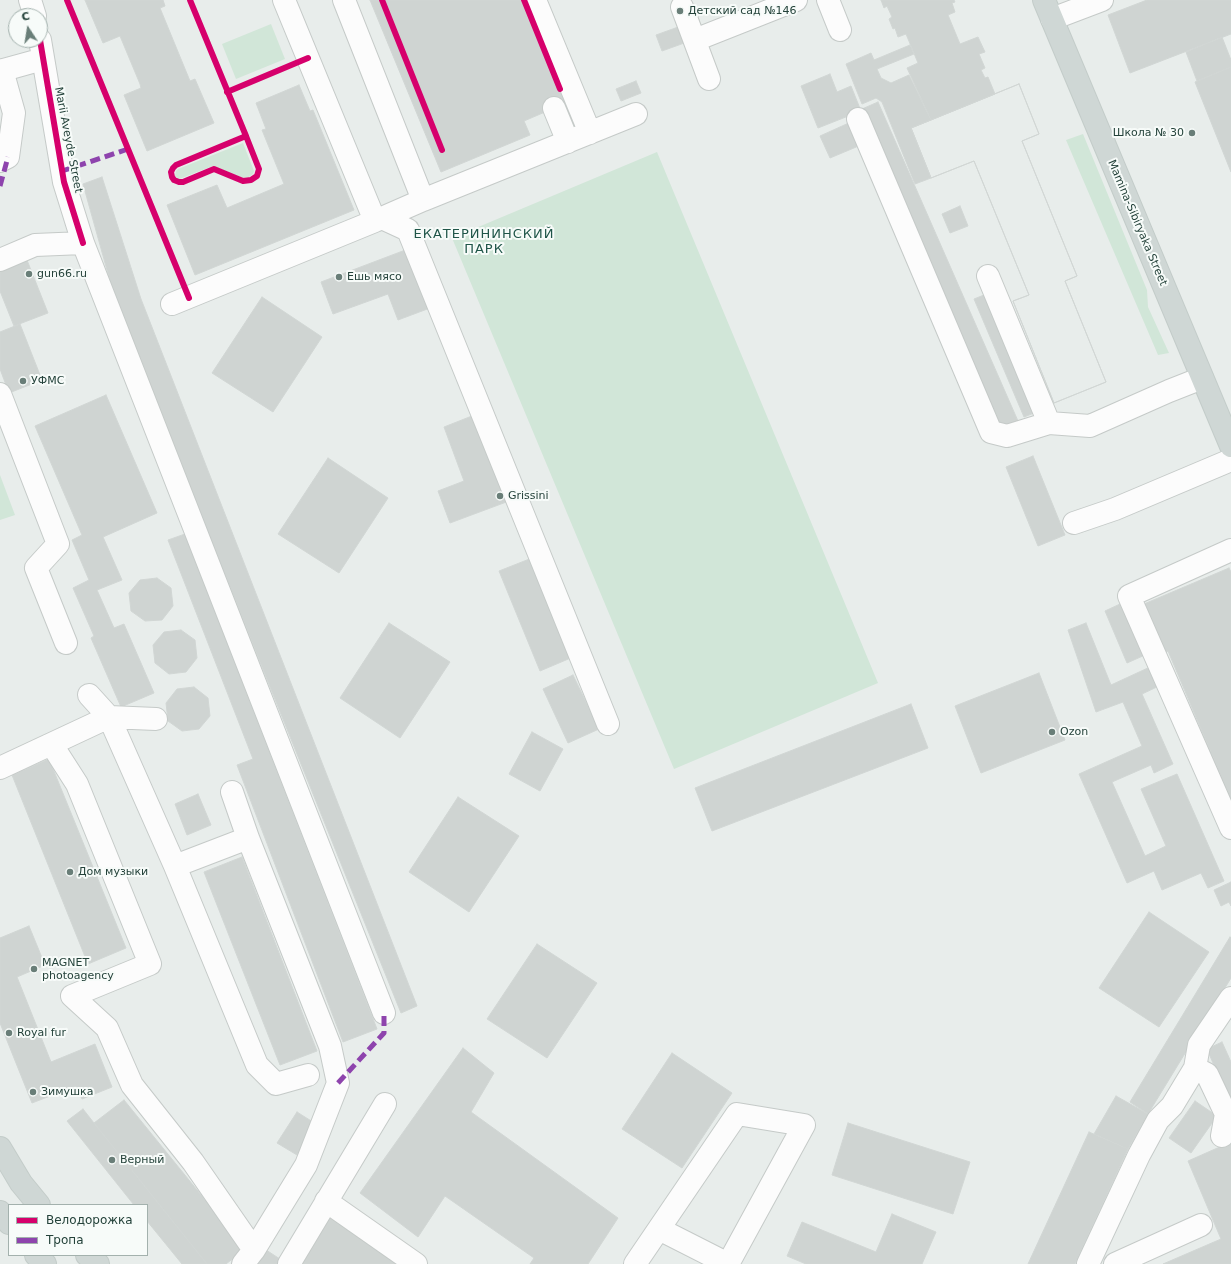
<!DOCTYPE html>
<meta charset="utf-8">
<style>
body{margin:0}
#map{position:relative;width:1231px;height:1264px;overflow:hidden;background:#e8edeb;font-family:"DejaVu Sans",sans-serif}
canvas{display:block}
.legend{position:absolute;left:8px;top:1204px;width:140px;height:52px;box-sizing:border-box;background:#f7fbf9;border:1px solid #a3b1ad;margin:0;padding:5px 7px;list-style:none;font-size:12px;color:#24423a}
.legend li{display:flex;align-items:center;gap:8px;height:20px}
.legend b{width:20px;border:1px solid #a3b1ad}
.north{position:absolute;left:8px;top:8px;width:40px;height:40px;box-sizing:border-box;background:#f7fbf9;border:1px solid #a3b1ad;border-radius:50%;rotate:348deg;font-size:11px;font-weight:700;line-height:16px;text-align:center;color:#24423a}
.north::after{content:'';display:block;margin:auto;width:14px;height:18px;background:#697e78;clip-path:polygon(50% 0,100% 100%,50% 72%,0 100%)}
</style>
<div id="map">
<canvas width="1231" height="1264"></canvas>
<ul class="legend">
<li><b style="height:5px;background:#d6006c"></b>Велодорожка</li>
<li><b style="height:5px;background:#8e44ad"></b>Тропа</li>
</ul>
<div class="north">С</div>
</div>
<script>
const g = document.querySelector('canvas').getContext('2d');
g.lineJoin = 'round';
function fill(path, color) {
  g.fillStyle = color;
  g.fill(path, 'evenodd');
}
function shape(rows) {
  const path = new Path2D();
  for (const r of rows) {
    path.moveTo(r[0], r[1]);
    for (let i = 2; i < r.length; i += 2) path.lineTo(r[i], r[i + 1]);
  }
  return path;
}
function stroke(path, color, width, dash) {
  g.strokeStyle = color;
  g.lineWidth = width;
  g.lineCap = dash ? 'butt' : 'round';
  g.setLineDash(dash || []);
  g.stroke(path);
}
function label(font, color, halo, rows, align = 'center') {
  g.font = font + ' "DejaVu Sans",sans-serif';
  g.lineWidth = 4;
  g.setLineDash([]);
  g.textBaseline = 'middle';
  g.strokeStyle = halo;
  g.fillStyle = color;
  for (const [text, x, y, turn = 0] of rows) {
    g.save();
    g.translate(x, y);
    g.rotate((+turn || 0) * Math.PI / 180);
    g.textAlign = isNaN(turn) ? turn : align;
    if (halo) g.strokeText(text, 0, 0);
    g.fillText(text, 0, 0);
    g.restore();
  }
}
const green = shape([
 [271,24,285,59,236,79,222,44],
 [1083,134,1147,290,1148,307,1169,353,1158,355,1066,140],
 [243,143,254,171,253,174,249,177,243,178,213,166,182,178,179,179,175,176,176,171,178,169],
 [657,152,878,683,674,769,452,238],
 [0,475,15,515,0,520]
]);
const building = shape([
 [85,0,163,0,165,6,160,8,190,81,195,79,214,123,147,151,124,95,141,88,140,84,120,36,103,43,85,0],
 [370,0,540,0,580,97,524,121,530,135,441,172,370,0],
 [881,0,954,0,955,2,952,3,955,12,948,15,960,44,978,37,985,52,979,54,985,68,981,70,985,78,988,77,995,94,931,120,907,68,918,63,906,34,898,37,895,28,893,29,889,19,892,17,887,6,884,8,881,0],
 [1147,0,1231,0,1231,34,1130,73,1108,15,1147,0],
 [681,26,687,42,662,51,656,35,681,26],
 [1222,37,1231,60,1231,67,1197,81,1186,52,1222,37],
 [910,45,914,54,877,69,881,78,891,83,909,75,931,120,911,128,931,178,915,184,882,102,876,98,862,104,846,64,871,53,874,60,910,45],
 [1231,67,1231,172,1195,82,1231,67],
 [830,74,837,92,851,86,861,111,818,128,801,86,830,74],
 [636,81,641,93,621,101,616,89,636,81],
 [1019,84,1039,134,1022,141,1077,276,1065,281,1106,382,1054,403,1013,301,1029,295,974,161,931,178,911,128,1019,84],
 [1019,84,1039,134,1022,141,1077,276,1065,281,1106,382,1054,403,1013,301,1029,295,974,161,931,178,911,128,1019,84],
 [299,85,310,111,313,110,354,210,195,275,167,205,217,185,227,208,284,184,262,130,266,129,256,103,299,85],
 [878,102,1018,421,1002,428,862,109,878,102],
 [851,122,861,145,830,158,820,136,851,122],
 [102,177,141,299,417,1006,401,1013,117,306,83,184,102,177],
 [960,206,968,226,950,233,942,214,960,206],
 [408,249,430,308,398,320,388,294,333,314,321,282,408,249],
 [25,255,48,313,14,326,0,291,0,265,25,255],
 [989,293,1039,411,1024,417,974,299,989,293],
 [262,297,322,337,273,412,212,373,262,297],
 [20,324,42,380,9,393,0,369,0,332,20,324],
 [106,395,157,513,103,537,122,580,97,590,114,628,124,624,154,693,121,707,91,638,94,636,73,588,89,580,72,540,82,535,35,426,106,395],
 [477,414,509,501,450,523,438,491,464,481,444,427,477,414],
 [1033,456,1065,535,1038,546,1006,467,1033,456],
 [328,458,388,498,339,573,278,534,328,458],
 [185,534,377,1029,343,1042,237,765,253,759,168,540,185,534],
 [532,558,573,657,540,671,499,571,532,558],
 [1229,568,1231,572,1231,800,1168,651,1165,653,1144,604,1229,568],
 [157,578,171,588,173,606,162,620,145,621,131,611,129,593,140,580,157,578],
 [1120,604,1145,655,1127,663,1105,611,1120,604],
 [389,623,450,662,400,738,340,698,389,623],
 [1086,623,1111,685,1150,667,1159,686,1142,694,1173,764,1154,773,1151,765,1112,782,1145,856,1166,846,1141,789,1177,774,1224,881,1208,888,1201,873,1162,890,1154,871,1127,883,1079,774,1142,746,1123,702,1096,712,1068,630,1086,623],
 [181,630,195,640,197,658,186,672,169,674,155,663,153,645,164,632,181,630],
 [1039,673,1065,740,981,773,955,706,1039,673],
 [573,675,599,729,568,743,543,689,573,675],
 [194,687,208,698,210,716,199,729,182,731,168,721,166,703,177,689,194,687],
 [911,704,928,748,712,831,695,788,911,704],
 [532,732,563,749,540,791,509,774,532,732],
 [49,759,126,948,88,964,12,775,49,759],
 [198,794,211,825,187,835,175,804,198,794],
 [458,797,519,836,469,912,409,872,458,797],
 [242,857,317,1051,280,1065,204,872,242,857],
 [1231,882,1231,906,1229,902,1221,906,1214,890,1231,882],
 [1149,912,1209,952,1159,1027,1099,988,1149,912],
 [29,926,45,965,17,977,51,1062,95,1044,112,1087,82,1099,76,1086,32,1103,0,1023,0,938,29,926],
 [1230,937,1231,938,1231,978,1148,1114,1130,1102,1230,937],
 [537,944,597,983,547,1058,487,1019,537,944],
 [1222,1042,1231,1062,1231,1105,1207,1049,1222,1042],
 [463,1048,494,1073,471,1112,618,1218,588,1264,530,1264,534,1258,445,1196,418,1237,360,1193,463,1048],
 [672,1053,732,1093,682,1168,622,1129,672,1053],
 [1116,1096,1148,1114,1128,1149,1094,1134,1116,1096],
 [124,1100,245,1249,226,1264,207,1264,94,1123,124,1100],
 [1195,1101,1217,1116,1191,1153,1169,1138,1195,1101],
 [83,1109,94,1123,207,1264,182,1264,147,1221,147,1205,134,1205,67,1121,83,1109],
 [297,1112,316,1124,297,1155,277,1143,297,1112],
 [848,1123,970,1162,953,1214,832,1175,848,1123],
 [1089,1132,1128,1149,1075,1264,1028,1264,1089,1132],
 [1231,1142,1231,1264,1163,1264,1221,1239,1188,1161,1231,1142],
 [331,1211,402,1264,297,1264,331,1211],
 [892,1214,936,1232,922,1264,806,1264,787,1256,802,1222,876,1252,892,1214],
 [260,1246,283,1261,281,1264,249,1264,260,1246]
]);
const minor = shape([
 [30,0,35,16],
 [284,0,375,221],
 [344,0,423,200],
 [535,0,590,133],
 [828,0,840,30],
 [682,7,709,79],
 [1052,19,1102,0],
 [40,40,64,182,83,243,384,1013],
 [695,40,796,0],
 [0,71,43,59],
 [554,108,568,142],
 [858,119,991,432,1007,436,1049,423],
 [0,161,8,157,14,113,2,70],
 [382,218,408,230,608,724],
 [0,260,35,245,83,243],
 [988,276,1049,423,1090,426,1169,391,1202,378],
 [172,304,375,221,423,200,636,114],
 [0,394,58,544,36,568,66,643],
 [1074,523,1115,509,1231,460],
 [1231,550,1129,596,1231,828],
 [89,695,109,717,175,866,257,1065,276,1084,308,1075],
 [52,745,77,784,150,964,72,996,107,1028,132,1085,193,1162,254,1250],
 [0,768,109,717,156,719],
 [232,792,248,838,330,1046,338,1083,306,1165,254,1250,243,1264],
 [175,866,248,838],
 [1195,1068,1207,1074,1226,1114,1222,1136],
 [326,1201,416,1264],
 [659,1229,728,1264],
 [289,1264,385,1104],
 [635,1264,737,1114,804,1125,728,1264],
 [1088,1264,1139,1155,1158,1120,1172,1106,1195,1068,1199,1045,1231,998],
 [1115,1264,1201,1225]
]);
const major = shape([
 [1044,0,1231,446],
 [0,1148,21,1183,39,1205],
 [0,1212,9,1223],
 [36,1255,45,1264],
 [87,1255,98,1264]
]);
const quiet = shape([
 [62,171,128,149],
 [0,186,8,157],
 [338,1083,384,1033,384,1013]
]);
const cycleway = shape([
 [67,0,189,298],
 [190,0,246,136],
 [382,0,442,150],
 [524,0,560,89],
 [40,40,64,182,83,243],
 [227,92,308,58],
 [246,136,259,169,257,176,251,180,243,181,214,169,183,182,179,182,174,180,172,177,171,172,173,168,176,165,246,136]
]);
const markers = [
 [680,11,4,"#697e78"],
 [1192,133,4,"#697e78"],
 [29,274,4,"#697e78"],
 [339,277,4,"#697e78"],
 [23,381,4,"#697e78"],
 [500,496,4,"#697e78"],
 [1052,732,4,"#697e78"],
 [70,872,4,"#697e78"],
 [34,969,4,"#697e78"],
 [9,1033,4,"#697e78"],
 [33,1092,4,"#697e78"],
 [112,1160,4,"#697e78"]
];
const poiNames = [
 ["Детский сад №146",688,11],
 ["Школа № 30",1184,133,"right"],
 ["gun66.ru",37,274],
 ["Ешь мясо",347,277],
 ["УФМС",31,381],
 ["Grissini",508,496],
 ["Ozon",1060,732],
 ["Дом музыки",78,872],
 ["MAGNET",42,963],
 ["photoagency",42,976],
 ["Royal fur",17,1033],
 ["Зимушка",41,1092],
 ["Верный",120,1160]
];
const streetNames = [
 ["Marii Aveyde Street",68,140,79],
 ["Mamina-Sibiryaka Street",1137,223,67]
];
const quarterNames = [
 ["ЕКАТЕРИНИНСКИЙ",484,235],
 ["ПАРК",484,250]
];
fill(green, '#d1e6d8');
fill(building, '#cfd4d2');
stroke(building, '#d1d6d4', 1);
stroke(minor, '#c5cac8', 24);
stroke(major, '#c3ccc9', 24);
stroke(minor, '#fcfcfc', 22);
stroke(major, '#cfd7d5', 22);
stroke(quiet, '#8e44ad', 5, [10, 5]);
stroke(cycleway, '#d6006c', 6);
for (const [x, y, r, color] of markers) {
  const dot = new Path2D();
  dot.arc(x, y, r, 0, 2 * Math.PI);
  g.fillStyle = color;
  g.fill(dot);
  stroke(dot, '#f7fbf9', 1.5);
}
label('11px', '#24423a', '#f7fbf9', poiNames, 'left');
label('11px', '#24423a', '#f7fbf9', streetNames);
g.letterSpacing = '1px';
label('13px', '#1f5548', '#f7fbf9', quarterNames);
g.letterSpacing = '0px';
</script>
